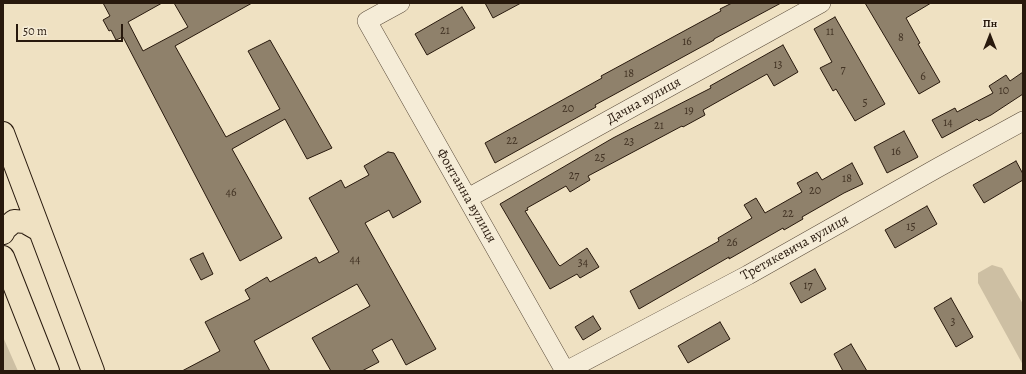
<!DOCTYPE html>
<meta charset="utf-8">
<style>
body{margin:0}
#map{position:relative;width:1026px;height:374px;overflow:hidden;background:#efe1c2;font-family:Alegreya,serif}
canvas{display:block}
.frame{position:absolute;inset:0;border:4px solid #28190d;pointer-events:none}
.north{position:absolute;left:970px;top:16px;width:40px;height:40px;-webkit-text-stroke:3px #f5ecd7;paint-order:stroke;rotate:0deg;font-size:11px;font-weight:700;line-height:16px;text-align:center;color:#28190d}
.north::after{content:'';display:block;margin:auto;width:14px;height:18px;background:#28190d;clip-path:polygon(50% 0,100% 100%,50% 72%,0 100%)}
.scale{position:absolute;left:16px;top:24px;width:107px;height:18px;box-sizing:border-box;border:2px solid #28190d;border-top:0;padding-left:5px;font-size:12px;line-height:14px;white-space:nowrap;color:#28190d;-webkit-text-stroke:3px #f5ecd7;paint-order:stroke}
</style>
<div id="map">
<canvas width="1026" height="374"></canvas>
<div class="frame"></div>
<div class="north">Пн</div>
<div class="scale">50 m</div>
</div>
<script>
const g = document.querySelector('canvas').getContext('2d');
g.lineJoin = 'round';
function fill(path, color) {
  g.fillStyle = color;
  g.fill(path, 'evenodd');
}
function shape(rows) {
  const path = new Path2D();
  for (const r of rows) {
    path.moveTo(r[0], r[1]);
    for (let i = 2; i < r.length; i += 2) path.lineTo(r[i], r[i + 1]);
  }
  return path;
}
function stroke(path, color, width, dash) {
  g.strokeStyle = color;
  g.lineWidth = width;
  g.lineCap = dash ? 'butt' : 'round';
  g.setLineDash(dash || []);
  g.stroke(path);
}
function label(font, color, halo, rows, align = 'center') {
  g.font = font + ' Alegreya,serif';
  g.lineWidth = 3.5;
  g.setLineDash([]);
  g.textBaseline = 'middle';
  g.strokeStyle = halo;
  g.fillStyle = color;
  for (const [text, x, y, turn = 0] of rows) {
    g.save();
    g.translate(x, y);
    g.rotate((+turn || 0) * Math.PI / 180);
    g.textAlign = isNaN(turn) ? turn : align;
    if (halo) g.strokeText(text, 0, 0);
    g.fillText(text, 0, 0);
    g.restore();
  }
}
const green = shape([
 [992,265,1002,268,1023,304,1023,365,978,283,978,273],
 [3,337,18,371,3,371]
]);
const building = shape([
 [103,3,162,3,128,22,143,51,188,27,174,3,252,3,175,46,226,137,280,109,248,51,270,40,332,148,307,159,285,119,232,149,282,238,240,261,123,37,116,40,111,30,109,31,103,20,110,16,103,3],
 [485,3,521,3,493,18,485,3],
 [732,3,781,3,714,39,714,40,595,105,596,107,495,163,485,143,602,78,601,76,721,11,720,9,732,3],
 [865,3,931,3,906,18,920,43,918,44,940,82,919,94,865,3],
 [462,7,475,28,427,55,415,34,462,7],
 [835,17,885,104,855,121,836,89,833,91,820,68,832,62,814,29,835,17],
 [783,45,798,72,774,86,767,74,703,110,705,115,683,127,682,126,588,176,590,180,570,192,566,186,527,208,528,210,525,211,558,264,560,266,587,248,599,267,580,278,577,274,550,289,500,204,613,138,711,88,710,86,783,45],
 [1023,72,1023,94,991,115,979,121,977,119,942,138,932,120,955,108,957,112,993,93,989,86,1006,75,1010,81,1023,72],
 [904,131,918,157,887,173,874,147,904,131],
 [388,152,394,153,421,202,393,218,389,210,365,223,436,349,406,365,392,339,372,350,379,362,362,371,331,371,312,338,370,306,357,284,254,341,270,371,182,371,220,351,205,322,250,299,245,290,267,277,270,282,316,257,319,263,339,252,309,198,341,180,345,188,369,175,364,166,388,152],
 [1016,161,1023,174,1023,180,984,203,973,185,1016,161],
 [852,163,863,184,844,193,802,217,803,219,784,230,783,228,729,259,729,257,639,309,630,291,719,241,718,238,752,218,744,205,756,198,765,213,802,192,797,183,817,172,822,180,852,163],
 [927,206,937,224,895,248,885,230,927,206],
 [203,253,213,274,201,280,190,259,203,253],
 [815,269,826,289,801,303,790,283,815,269],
 [951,298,973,337,956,347,934,308,951,298],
 [593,316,601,329,583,340,575,327,593,316],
 [720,322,730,339,688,363,678,346,720,322],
 [851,344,867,371,843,371,834,354,851,344]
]);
const minor = shape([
 [400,3,367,21,565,371],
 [468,198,821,3],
 [566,371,748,275,939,167,1023,121]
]);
const major = shape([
 [3,133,93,371],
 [3,233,5,229,14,221,25,222,39,230],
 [3,257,48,371]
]);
const numberNames = [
 ["21",445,31],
 ["11",830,32],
 ["8",901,38],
 ["16",687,42],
 ["13",778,65],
 ["7",843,70],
 ["18",629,74],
 ["6",923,77],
 ["10",1004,91],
 ["5",865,103],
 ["20",568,109],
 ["19",689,111],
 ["14",948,123],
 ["21",659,126],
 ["22",512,141],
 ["23",629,142],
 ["16",896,152],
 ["25",600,158],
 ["27",574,176],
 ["18",847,179],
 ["20",815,191],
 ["46",231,193],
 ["22",788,214],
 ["15",911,227],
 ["26",732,243],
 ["44",355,260],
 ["34",583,263],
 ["17",808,286],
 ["3",953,322]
];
const streetNames = [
 ["Дачна вулиця",644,101,-29],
 ["Фонтанна вулиця",466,196,60],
 ["Третякевича вулиця",795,248,-29]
];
fill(green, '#cdbfa3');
fill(building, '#8f816b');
stroke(building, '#28190d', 1);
stroke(minor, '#5a4b3a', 20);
stroke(major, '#28190d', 24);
stroke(minor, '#f5ecd7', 19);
stroke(major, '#efe1c2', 22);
label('12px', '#423324', null, numberNames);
label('14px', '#28190d', '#f5ecd7', streetNames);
</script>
